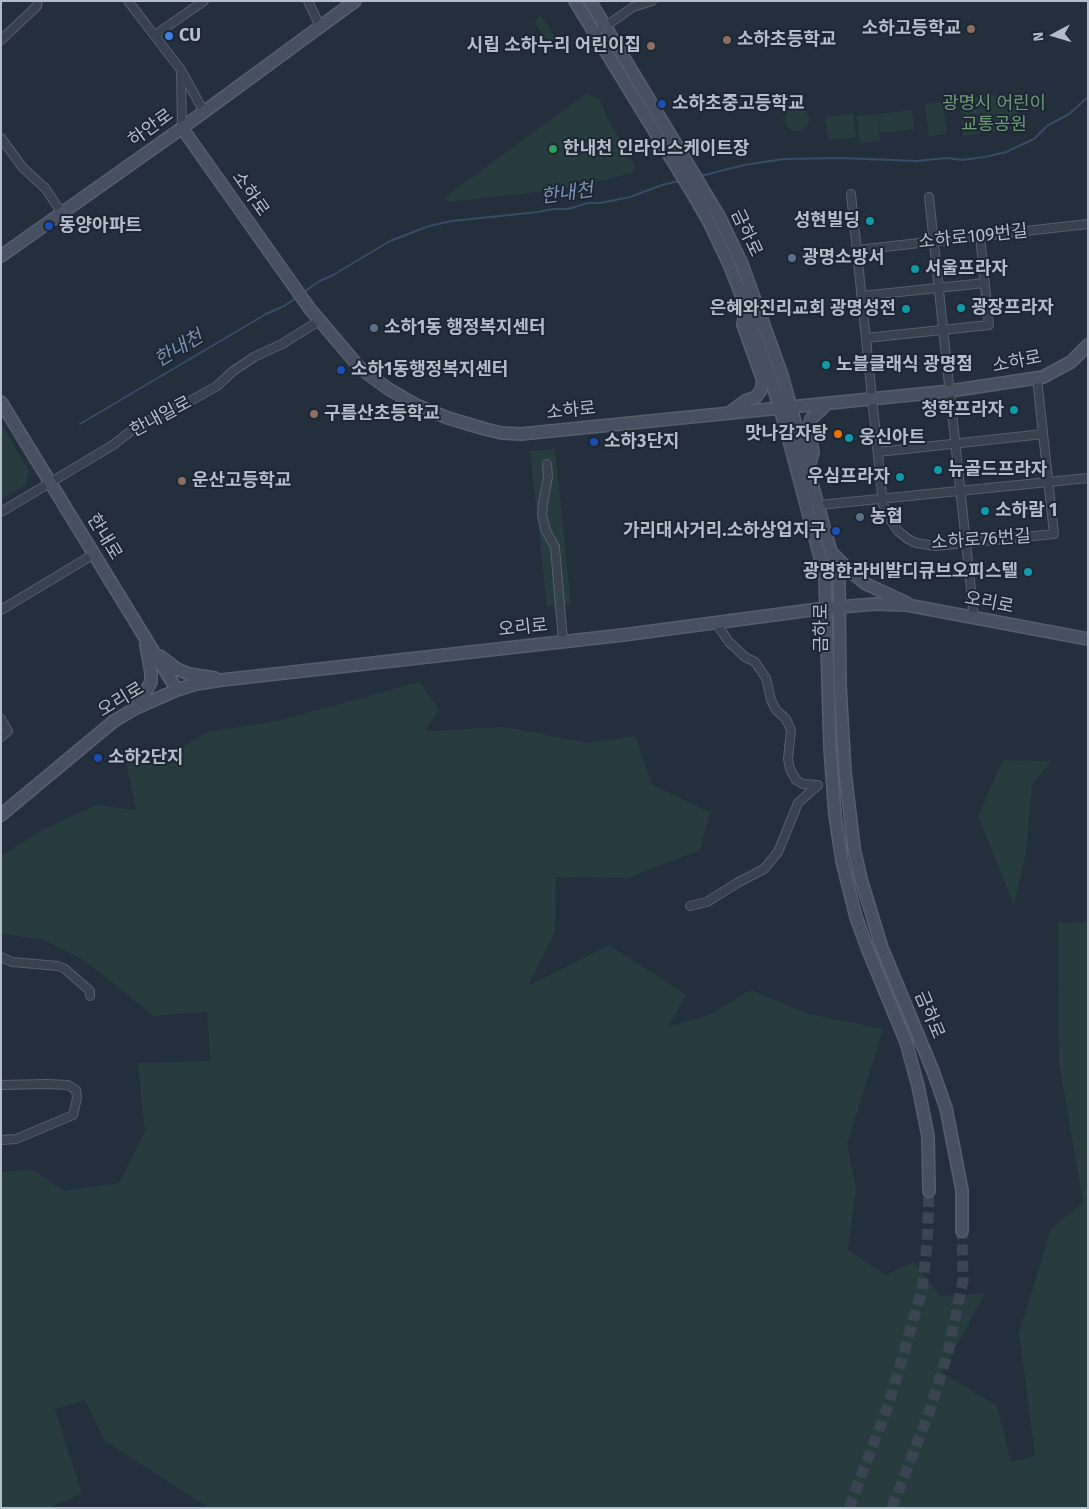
<!DOCTYPE html>
<meta charset="utf-8">
<style>
body{margin:0}
#map{position:relative;width:1089px;height:1509px;overflow:hidden;background:#242f3e;font-family:"Fira Sans",sans-serif}
canvas{display:block}
.frame{position:absolute;inset:0;border:2px solid #b4bcc9;pointer-events:none}
.north{position:absolute;left:1029px;top:10px;width:50px;height:50px;-webkit-text-stroke:4px #1d2633;paint-order:stroke;rotate:264deg;font-size:14px;font-weight:700;line-height:20px;text-align:center;color:#b4bcc9}
.north::after{content:'';display:block;margin:auto;width:18px;height:22px;background:#b4bcc9;clip-path:polygon(50% 0,100% 100%,50% 72%,0 100%)}
</style>
<div id="map">
<canvas width="1089" height="1509"></canvas>
<div class="frame"></div>
<div class="north">N</div>
</div>
<script>
const g = document.querySelector('canvas').getContext('2d');
g.lineJoin = 'round';
function fill(path, color) {
  g.fillStyle = color;
  g.fill(path, 'evenodd');
}
function shape(rows) {
  const path = new Path2D();
  for (const r of rows) {
    if (r.length === 3) {
      path.moveTo(r[0] + r[2], r[1]);
      path.arc(r[0], r[1], r[2], 0, 2 * Math.PI);
      continue;
    }
    path.moveTo(r[0], r[1]);
    for (let i = 2; i < r.length; i += 2) path.lineTo(r[i], r[i + 1]);
  }
  return path;
}
function stroke(path, color, width, dash) {
  g.strokeStyle = color;
  g.lineWidth = width;
  g.lineCap = dash ? 'butt' : 'round';
  g.setLineDash(dash || []);
  g.stroke(path);
}
function label(font, color, halo, rows, align = 'center') {
  g.font = font + ' "Fira Sans","Noto Sans KR",sans-serif';
  g.lineWidth = 4;
  g.setLineDash([]);
  g.textBaseline = 'middle';
  g.strokeStyle = halo;
  g.fillStyle = color;
  for (const [text, x, y, turn = 0] of rows) {
    g.save();
    g.translate(x, y);
    g.rotate((+turn || 0) * Math.PI / 180);
    g.textAlign = isNaN(turn) ? turn : align;
    if (halo) g.strokeText(text, 0, 0);
    g.fillText(text, 0, 0);
    g.restore();
  }
}
const green = shape([
 [541,15,561,46,542,36,540,29,534,22],
 [586,94,600,99,607,118,635,166,632,173,571,188,449,202,445,197],
 [1011,94,1016,97,1016,100,1018,125,1016,129,963,136,960,104,963,100,966,98],
 [943,102,947,134,929,136,925,104],
 [797,119,12],
 [912,110,914,129,880,133,878,114],
 [853,113,856,137,828,140,825,117],
 [877,114,880,141,860,143,857,116],
 [1,423,29,471,26,485,1,500],
 [555,449,571,604,547,607,530,451],
 [419,682,439,709,425,731,506,727,587,743,635,736,652,785,710,812,700,850,628,878,556,877,555,932,528,986,609,945,686,995,668,1027,711,1014,751,990,809,1014,883,1029,847,1144,856,1188,848,1250,885,1275,914,1262,940,1296,985,1293,942,1373,997,1406,1011,1462,1035,1456,1019,1333,1051,1229,1083,1203,1059,1062,1058,923,1088,922,1088,1508,209,1508,105,1441,85,1400,55,1409,82,1494,48,1508,1,1508,1,1172,33,1170,64,1191,119,1183,145,1132,138,1063,210,1061,207,1012,154,1016,85,961,42,939,1,934,1,856,44,829,96,805,136,810,125,756,156,763,207,732,281,720],
 [1003,760,1052,761,1032,784,1026,854,1014,905,978,816]
]);
const stream = shape([
 [701,176,744,165,784,159,841,158,916,161,947,158,962,160,985,157,1006,152,1034,139,1047,126,1069,114,1088,97],
 [304,292,318,282,333,275,390,241,429,226,452,221,538,212,553,209,568,209,588,203,600,203,630,197,662,185,679,181],
 [80,424,266,314,284,306,296,298]
]);
const secondaryTunnel = shape([
 [849,1508,889,1403,922,1290,927,1244,929,1191],
 [892,1508,929,1413,948,1352,963,1281,962,1231]
]);
const street = shape([
 [128,1,181,70,204,112],
 [308,1,320,26],
 [603,28,633,7,652,1],
 [155,35,204,1],
 [1,40,37,6,38,1],
 [181,72,182,128],
 [1,138,23,168,45,188,62,213],
 [851,194,883,504,889,518,898,531,908,539,916,543,936,546,1054,534,1037,378],
 [929,197,974,618],
 [857,250,1088,224],
 [862,296,984,283],
 [866,338,989,325,980,236],
 [878,452,1043,434],
 [547,464,548,477,543,503,542,516,546,531,555,547,563,641],
 [819,505,1088,478],
 [1,512,113,445,131,431,160,414,183,405,217,386,233,371,254,357,282,344,319,321],
 [1,610,94,554],
 [1,719,8,731,1,737],
 [690,906,707,902,737,883,764,869,778,852,798,803,818,785,803,784,796,780,790,769,788,759,791,730,786,719,776,710,771,700,766,678,755,662,745,657,729,642,716,623],
 [1,957,12,962,58,966,65,969,90,991,90,996],
 [1,1085,47,1084,68,1085,76,1090,77,1098,73,1115,16,1139,1,1140]
]);
const secondary = shape([
 [575,1,693,194,709,222,729,264,742,297,771,379,786,429,825,576,830,748,835,815,842,861,856,917,868,950,906,1042,918,1086,928,1136,929,1191],
 [590,1,719,216,742,264,782,375,839,581,840,686,845,772,854,848,861,879,882,948,933,1071,946,1108,962,1190,962,1231],
 [182,128,310,309,360,368,387,388,416,405,448,418,485,429,502,433,521,434,950,391,1043,377,1071,362,1088,345],
 [1,256,182,128,355,1],
 [1,402,177,690],
 [729,413,745,401,756,397,761,390,763,381,743,325,745,310],
 [809,466,813,453,809,428,811,419,828,403],
 [832,553,852,573,866,584,907,603],
 [160,656,177,669,189,674,215,678],
 [136,708,151,682,151,673,146,645],
 [1,815,114,721,136,708,177,690,196,684,222,680,623,635,826,608,876,604,907,605,1088,639]
]);
const markers = [
 [971,29,5,"#8d6e63"],
 [169,36,5,"#3f7fe0"],
 [727,40,5,"#8d6e63"],
 [651,46,5,"#8d6e63"],
 [662,104,5,"#1a4fb4"],
 [553,149,5,"#2e9e5b"],
 [870,221,5,"#0f9aa8"],
 [49,226,5,"#1a4fb4"],
 [792,258,5,"#5c6f8a"],
 [915,269,5,"#0f9aa8"],
 [961,308,5,"#0f9aa8"],
 [906,309,5,"#0f9aa8"],
 [374,328,5,"#5c6f8a"],
 [826,365,5,"#0f9aa8"],
 [341,370,5,"#1a4fb4"],
 [1014,410,5,"#0f9aa8"],
 [314,414,5,"#8d6e63"],
 [838,434,5,"#e8710a"],
 [849,438,5,"#0f9aa8"],
 [594,442,5,"#1a4fb4"],
 [938,470,5,"#0f9aa8"],
 [900,477,5,"#0f9aa8"],
 [182,481,5,"#8d6e63"],
 [985,511,5,"#0f9aa8"],
 [860,517,5,"#5c6f8a"],
 [836,531,5,"#1a4fb4"],
 [1028,572,5,"#0f9aa8"],
 [98,758,5,"#1a4fb4"]
];
const poiNames = [
 ["소하고등학교",961,29,"right"],
 ["CU",179,36],
 ["소하초등학교",737,40],
 ["시립 소하누리 어린이집",641,46,"right"],
 ["소하초중고등학교",672,104],
 ["한내천 인라인스케이트장",563,149],
 ["성현빌딩",860,221,"right"],
 ["동양아파트",59,226],
 ["광명소방서",802,258],
 ["서울프라자",925,269],
 ["광장프라자",971,308],
 ["은혜와진리교회 광명성전",896,309,"right"],
 ["소하1동 행정복지센터",384,328],
 ["노블클래식 광명점",836,365],
 ["소하1동행정복지센터",351,370],
 ["청학프라자",1004,410,"right"],
 ["구름산초등학교",324,414],
 ["맛나감자탕",828,434,"right"],
 ["웅신아트",859,438],
 ["소하3단지",604,442],
 ["뉴골드프라자",948,470],
 ["우심프라자",890,477,"right"],
 ["운산고등학교",192,481],
 ["소하람 1",995,511],
 ["농협",870,517],
 ["가리대사거리.소하상업지구",826,531,"right"],
 ["광명한라비발디큐브오피스텔",1018,572,"right"],
 ["소하2단지",108,758]
];
const parkNames = [
 ["광명시 어린이",994,104],
 ["교통공원",994,125]
];
const streetNames = [
 ["하안로",151,128,-36],
 ["소하로",250,194,55],
 ["금하로",746,233,65],
 ["소하로109번길",973,237,-6],
 ["소하로",1017,362,-11],
 ["소하로",571,411,-6],
 ["한내일로",161,417,-28],
 ["한내로",104,537,59],
 ["소하로76번길",981,540,-4],
 ["오리로",989,603,11],
 ["오리로",523,628,-6],
 ["금하로",822,628,-90],
 ["오리로",121,700,-31],
 ["금하로",929,1015,67]
];
const waterNames = [
 ["한내천",567,194,-8],
 ["한내천",179,349,-31]
];
fill(green, '#263c3f');
stroke(stream, '#394c67', 2);
stroke(secondaryTunnel, '#3a4453', 11, [11, 5.5]);
stroke(street, '#565f6c', 10);
stroke(secondary, '#565f6c', 14);
stroke(street, '#38414e', 8);
stroke(secondary, '#465061', 11);
for (const [x, y, r, color] of markers) {
  const dot = new Path2D();
  dot.arc(x, y, r, 0, 2 * Math.PI);
  g.fillStyle = color;
  g.fill(dot);
  stroke(dot, '#1d2633', 2);
}
label('bold 18px', '#b4bcc9', '#1d2633', poiNames, 'left');
label('18px', '#6b9a76', '#1d2633', parkNames);
label('18px', '#b4bcc9', '#1d2633', streetNames);
label('italic 19px', '#7c92b1', '#1d2633', waterNames);
</script>
